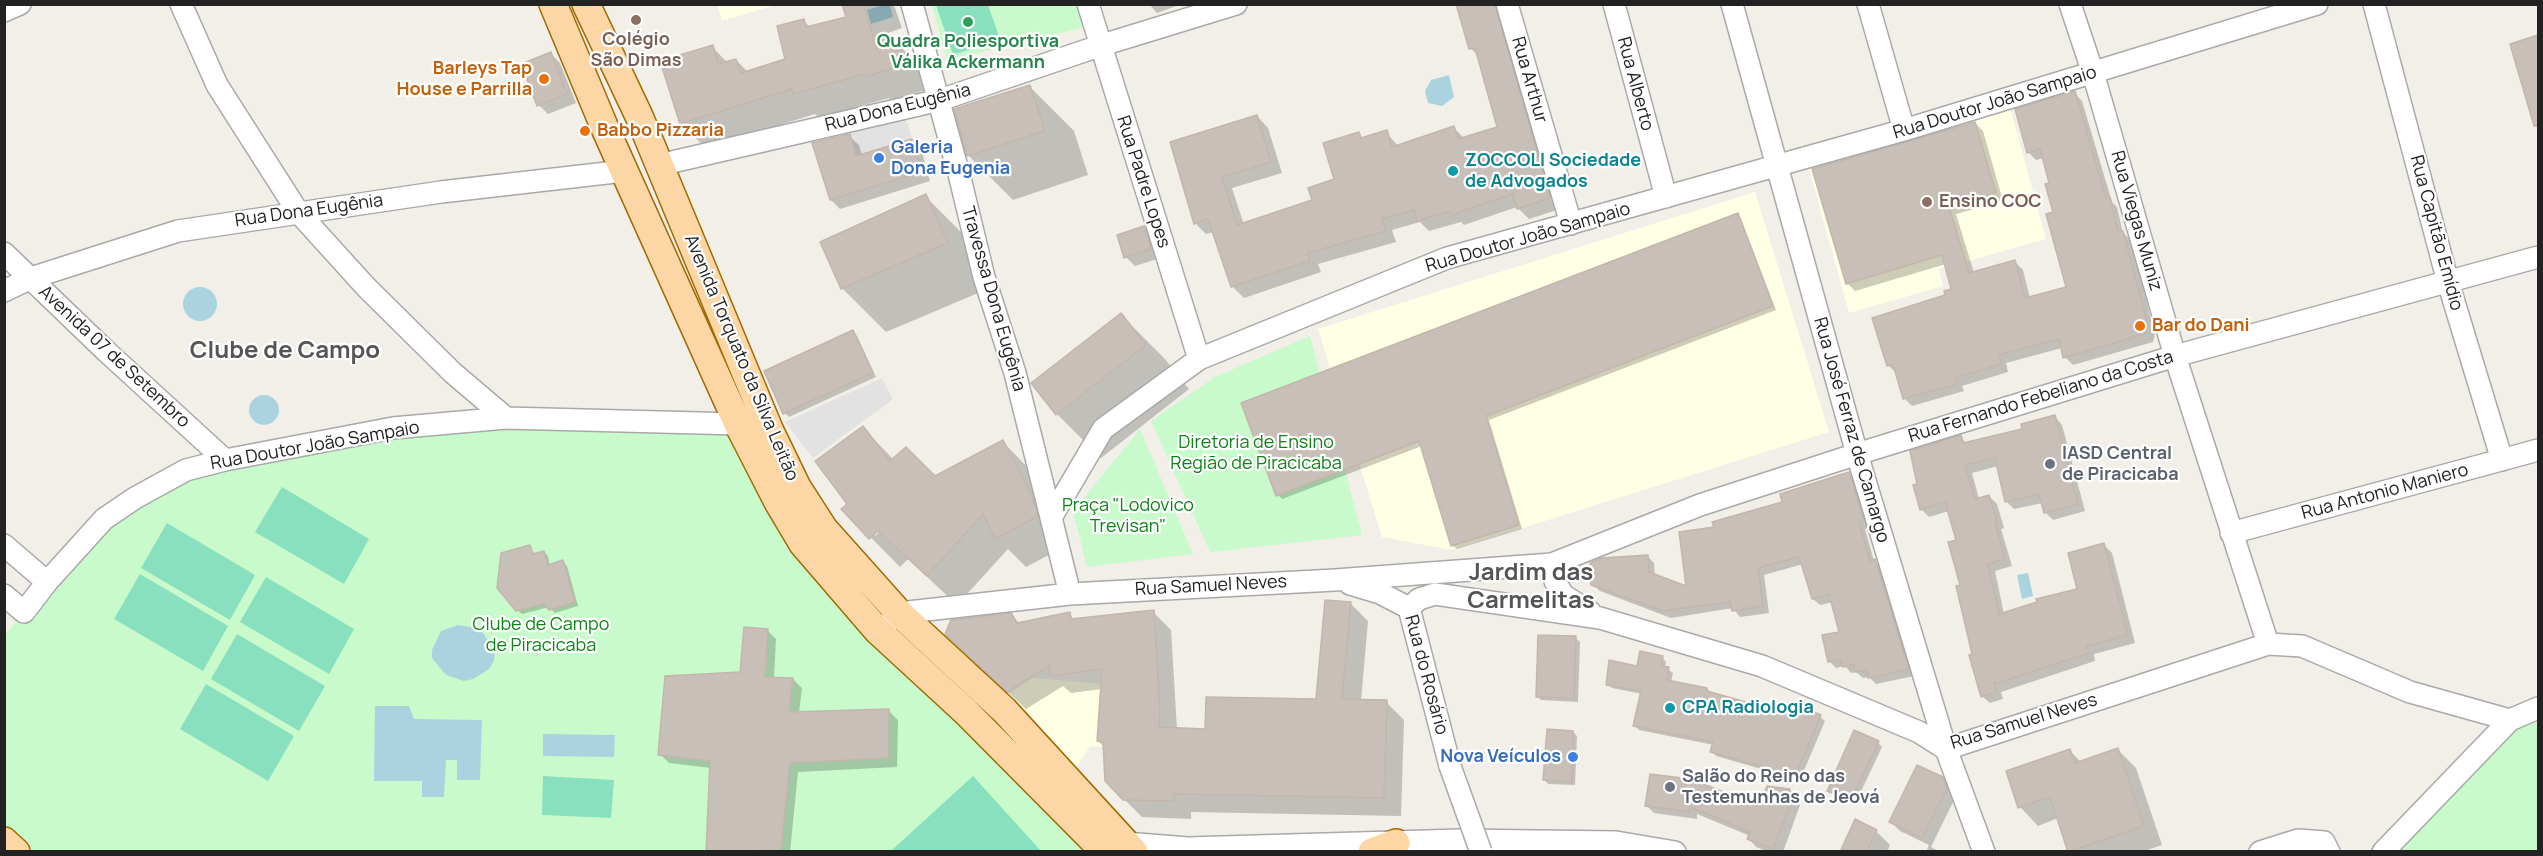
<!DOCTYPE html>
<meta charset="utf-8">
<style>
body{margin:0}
#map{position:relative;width:2543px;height:856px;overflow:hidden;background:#f2efe9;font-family:Manrope,sans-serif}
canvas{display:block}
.frame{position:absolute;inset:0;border:6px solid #222;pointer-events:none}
</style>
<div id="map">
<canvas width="2543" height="856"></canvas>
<div class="frame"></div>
</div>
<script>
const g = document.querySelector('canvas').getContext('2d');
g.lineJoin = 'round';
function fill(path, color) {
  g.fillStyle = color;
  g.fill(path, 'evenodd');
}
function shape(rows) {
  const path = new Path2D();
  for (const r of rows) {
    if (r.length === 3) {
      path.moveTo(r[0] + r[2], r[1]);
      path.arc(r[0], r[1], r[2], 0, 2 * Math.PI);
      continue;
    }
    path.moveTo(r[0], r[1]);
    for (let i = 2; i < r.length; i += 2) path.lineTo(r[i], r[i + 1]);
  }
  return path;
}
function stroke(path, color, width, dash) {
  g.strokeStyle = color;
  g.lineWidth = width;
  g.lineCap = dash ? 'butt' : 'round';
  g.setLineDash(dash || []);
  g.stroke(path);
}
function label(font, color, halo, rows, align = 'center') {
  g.font = font + ' Manrope,sans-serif';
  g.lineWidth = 4.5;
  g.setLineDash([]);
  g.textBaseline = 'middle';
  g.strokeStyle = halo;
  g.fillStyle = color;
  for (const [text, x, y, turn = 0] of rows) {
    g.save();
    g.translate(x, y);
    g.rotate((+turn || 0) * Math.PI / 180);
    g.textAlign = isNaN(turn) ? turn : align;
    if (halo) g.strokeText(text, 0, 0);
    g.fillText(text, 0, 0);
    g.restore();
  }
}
const education = shape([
 [717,4,776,5,722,21],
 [2010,108,2046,239,1939,269,1943,286,1849,313,1808,165],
 [1755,192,1829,432,1452,550,1382,537,1318,329],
 [1033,678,1138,687,1132,749,1090,746,1073,772,1003,698]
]);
const park = shape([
 [932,5,1078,5,1082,28,947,60],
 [1310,336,1362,535,1210,552,1151,421,1215,377],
 [738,424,803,544,1101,851,16,851,5,841,4,637,47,582,85,541,186,470,393,428],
 [1140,429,1193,554,1087,567,1073,511],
 [2538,722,2538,851,2398,852,2513,731]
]);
const pitch = shape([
 [936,5,988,5,1000,39,953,55],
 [282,487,369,539,344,584,255,532],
 [167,523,255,575,230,620,141,568],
 [140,574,228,626,203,671,114,619],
 [266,577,354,629,329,674,240,622],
 [237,634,325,686,299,731,211,679],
 [206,684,294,736,268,781,180,729],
 [543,776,614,780,611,818,542,815],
 [973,776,1041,851,891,851]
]);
const parking = shape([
 [905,115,912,139,856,156,849,131],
 [882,378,893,399,813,458,785,422]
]);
const water = shape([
 [886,4,890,5,893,17,871,24,867,10],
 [1449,75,1454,97,1442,106,1428,103,1425,91,1431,80],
 [200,304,17],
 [264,410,15],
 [2028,573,2033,596,2022,599,2017,575],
 [458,625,476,628,483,633,495,650,494,661,489,669,473,679,464,681,446,675,432,658,432,650,441,631],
 [375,706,409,706,414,719,482,720,480,780,457,780,457,760,446,760,444,797,422,797,422,781,374,781],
 [543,734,615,735,614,757,543,756]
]);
const shadow = shape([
 [843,4,892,4,895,8,902,28,888,33,891,45,897,43,922,68,928,89,892,101,889,98,819,118,815,114,706,148,681,124,662,62,712,47,728,63,736,60,748,72,786,60,804,21,811,28,848,18],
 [1149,4,1182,4,1157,13],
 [1456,4,1508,4,1560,209,1529,219,1517,207,1464,225,1461,222,1429,231,1420,222,1392,230,1396,242,1318,264,1321,272,1244,298,1232,286,1214,232,1206,234,1195,223,1257,116,1268,128,1282,173,1232,188,1244,225,1313,201,1336,180,1358,133,1363,138,1386,132,1398,146,1454,128,1465,139,1499,128,1479,56,1470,48],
 [2538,37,2538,110,2528,99,2512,45],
 [551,54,560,63,576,103,548,114,539,105],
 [1030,87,1074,131,1088,175,1013,200,969,156,956,110],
 [2074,93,2082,101,2112,202,2117,207,2123,233,2131,240,2155,334,2153,342,2073,365,2065,357,2062,348,2006,363,2008,372,1962,386,1964,391,1912,406,1904,398,1896,373,1888,365,1953,290,1946,264,1855,291,1847,283,1975,123,1983,131,2003,201,1956,214,1974,273,2015,262,2023,270,2030,298,2068,289,2051,184,2044,158,2036,160,2028,152],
 [849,136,859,145,862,155,912,140,921,149,930,181,840,209,831,200],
 [925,196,969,240,990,288,886,332,842,288],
 [1737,215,1741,219,1776,310,1489,420,1522,529,1457,549,1452,545,1422,446,1282,499,1278,495],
 [1144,228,1153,237,1160,258,1135,266,1126,257],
 [1121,315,1165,359,1189,389,1101,458,1057,414,1033,384],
 [853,332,857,336,876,377,789,417,785,413],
 [2055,417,2062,425,2085,511,2053,520,2045,512,2043,503,2014,509,2007,502,1998,466,1972,473,1979,499,1989,496,1997,504,2004,528,2001,529,2012,566,1995,571,2004,614,2079,590,2104,545,2112,553,2135,643,2094,654,2095,661,2001,692,2003,699,1990,703,1982,696,1962,586,1958,541,1949,511,1929,517,1921,509,1919,485,1960,437,1967,444,2024,430],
 [863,428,894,460,935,478,1003,442,1032,472,1066,546,1026,567,1008,549,957,605,908,559,900,567,843,509,849,504],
 [884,527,875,536,875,532],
 [1849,474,1856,481,1870,528,1865,529,1874,561,1882,568,1914,676,1876,684,1869,677,1863,678,1856,672,1851,673,1845,666,1836,668,1829,661,1841,633,1833,602,1820,605,1813,599,1803,564,1764,575,1769,613,1740,617,1733,608,1671,618,1600,591,1593,584,1647,556,1654,563,1655,576,1688,589,1715,528,1784,504],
 [530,547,535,555,544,552,548,556,550,566,563,562,567,566,578,606,555,613,549,607,522,614,517,610],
 [1350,603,1368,621,1361,701,1386,702,1404,720,1401,816,1191,812,1191,819,1142,817,1124,799,1105,748,1098,741,1102,689,1071,693,1063,686,1026,709,965,652,1011,615,1020,624,1069,614,1075,620,1153,612,1171,630,1177,729,1206,730,1318,700],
 [767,630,776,639,774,679,793,679,802,688,799,713,889,711,898,720,897,767,798,772,790,852,707,852,711,768,669,763,660,754,742,674],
 [1576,638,1580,642,1578,702,1541,700,1537,696],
 [1662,657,1666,662,1665,668,1673,673,1671,682,1707,689,1711,694,1793,717,1797,707,1820,717,1825,721,1800,780,1716,756,1712,751,1714,745,1639,730,1635,726,1642,694,1612,688,1608,684],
 [1573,732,1577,736,1575,785,1548,784,1544,779],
 [1878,743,1882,747,1855,804,1833,794,1829,790],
 [2118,750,2136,768,2162,845,2141,852,2070,852,2058,818,2038,826,2020,807,2070,751,2081,762],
 [1942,778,1952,788,1955,798,1931,847,1940,852,1926,852,1929,845,1900,831,1891,822],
 [1790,790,1797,798,1796,801,1800,805,1783,852,1769,852,1756,847,1749,839,1750,836,1697,814,1697,819,1654,813,1646,805,1760,808],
 [1876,831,1890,845,1887,852,1841,852]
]);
const building = shape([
 [842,4,863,4,877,48,897,41,905,64,866,77,865,74,793,94,792,89,680,124,660,61,713,45,718,64,736,59,741,73,785,59,777,26,804,19,806,27,846,17,842,4],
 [1456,4,1495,4,1550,198,1517,209,1513,194,1451,215,1450,211,1417,221,1414,210,1382,219,1386,231,1308,253,1310,261,1231,287,1208,219,1194,224,1170,142,1257,115,1271,162,1222,177,1237,225,1312,200,1308,188,1334,179,1323,143,1359,132,1361,138,1387,130,1392,147,1454,126,1458,139,1497,127,1475,48,1469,49,1456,4],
 [2538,35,2538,126,2534,126,2510,44,2538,35],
 [551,52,567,94,537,106,521,64,551,52],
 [1030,85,1045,131,967,156,954,109,1030,85],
 [2075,91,2106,198,2110,197,2118,232,2123,231,2148,325,2145,334,2063,358,2059,339,1999,355,2001,364,1955,378,1957,384,1903,399,1893,364,1887,366,1872,318,1945,295,1944,291,1951,289,1942,255,1846,284,1812,169,1975,122,1996,193,1949,207,1969,273,2015,260,2025,298,2066,287,2046,214,2053,212,2045,184,2049,183,2040,149,2027,153,2015,109,2075,91],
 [850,134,856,156,912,139,922,172,830,200,812,143,850,134],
 [926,194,948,243,841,289,820,242,926,194],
 [1738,213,1773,306,1486,416,1519,525,1451,546,1419,441,1276,496,1241,403,1738,213],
 [1144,226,1151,249,1124,258,1117,235,1144,226],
 [1121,313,1146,345,1056,415,1031,383,1121,313],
 [853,330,873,373,783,414,764,371,853,330],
 [2055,415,2078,504,2044,513,2039,494,2005,502,1995,458,1965,465,1975,499,1989,495,1997,521,1995,521,2005,559,1988,564,1999,614,2037,602,2036,599,2077,589,2068,553,2104,543,2128,635,2087,646,2089,653,1994,684,1997,692,1981,697,1969,655,1972,654,1956,586,1960,585,1948,542,1956,540,1945,502,1920,510,1913,485,1917,484,1910,451,1961,435,1963,443,2022,429,2021,424,2055,415],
 [863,426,890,461,906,447,935,476,1003,440,1033,498,1038,516,995,539,983,514,927,576,878,531,869,539,841,509,847,504,815,461,863,426],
 [1849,472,1864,521,1859,522,1870,561,1875,559,1909,669,1868,678,1867,670,1855,672,1854,664,1843,667,1841,659,1828,662,1822,635,1839,632,1829,594,1812,599,1799,557,1758,568,1763,606,1732,611,1730,602,1663,611,1591,585,1590,563,1601,558,1648,555,1649,572,1686,586,1679,532,1714,527,1712,522,1782,502,1780,494,1849,472],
 [530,545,533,554,544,551,548,565,563,560,575,602,549,610,544,604,516,611,497,588,501,553,530,545],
 [1325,600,1351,602,1342,699,1387,700,1384,798,1174,794,1174,801,1123,800,1105,781,1103,742,1097,741,1102,669,1051,676,1049,666,1007,692,945,634,951,620,1011,613,1017,623,1070,612,1071,619,1154,610,1160,707,1159,727,1205,729,1206,697,1316,699,1325,600],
 [744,627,768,629,765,677,793,678,789,712,889,709,889,758,790,763,781,850,706,852,710,761,658,755,665,676,740,672,744,627],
 [1538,635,1576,636,1574,698,1536,697,1538,635],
 [1640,651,1663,656,1661,666,1669,667,1667,680,1707,688,1707,691,1792,715,1796,705,1821,715,1795,776,1710,752,1713,742,1633,726,1641,691,1606,685,1609,660,1637,666,1640,651],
 [1547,729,1573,731,1572,782,1543,780,1547,729],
 [1854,730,1879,741,1851,801,1827,791,1854,730],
 [2118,748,2144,826,2068,852,2050,797,2018,808,2006,771,2070,749,2075,763,2118,748],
 [1917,765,1943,777,1947,788,1922,838,1889,822,1917,765],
 [1650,774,1691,779,1759,806,1767,786,1790,789,1788,794,1793,796,1773,849,1747,839,1750,832,1690,807,1689,812,1645,806,1650,774],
 [1855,819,1877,830,1867,852,1840,852,1855,819]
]);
const minor = shape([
 [181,4,217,85,298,212,366,287,453,373,506,418],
 [912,4,960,178,984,277,1015,373,1070,594],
 [1088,4,1199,359],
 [1507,4,1571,224],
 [1614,4,1666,197],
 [1732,4,1857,454,1946,749,1984,852],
 [1868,4,1904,130],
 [2070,4,2093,73,2175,356,2268,644],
 [2374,4,2448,282,2502,460],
 [4,11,20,4],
 [659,165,940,100,1099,46,1236,4],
 [4,253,107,352,225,460],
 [4,291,31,278,178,231,441,192,624,171],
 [1052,516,1103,429,1199,359,1447,258,1904,130,2317,4],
 [2231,533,2538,450],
 [4,545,47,582],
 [1552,564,1555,581,1563,595,1590,612],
 [1350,584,1380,593,1409,608,1450,766],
 [4,595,24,612,47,582,104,519,135,498,186,470,225,460,393,428,506,418,738,424,752,426],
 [1409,608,1419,599,1435,594,1600,618,1762,666,1919,732,1946,749,2268,644,2302,646,2410,692,2510,720,2538,708],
 [892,619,899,613,1070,594,1335,580,1552,564,1700,505,1857,454,2175,356,2538,257],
 [1125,843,1188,848,1460,840,1616,842,1675,852],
 [2260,852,2298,840,2324,842,2329,852],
 [2383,852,2510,720]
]);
const major = shape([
 [553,4,604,126,738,424,778,502,803,544,877,630,966,712,1099,846,1101,852],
 [586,4,639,116,769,429,797,487,824,529,899,613,1004,710,1134,852],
 [4,841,16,852],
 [1372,852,1396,843]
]);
const minorBridge = shape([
 [1450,766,1481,852]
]);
const markers = [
 [636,20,6,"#8d6e63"],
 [968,22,6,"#2e9e5b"],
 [544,79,6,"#e8710a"],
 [585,131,6,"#e8710a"],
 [879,158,6,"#3f7fe0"],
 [1453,171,6,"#0f9aa8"],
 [1927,202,6,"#8d6e63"],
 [2140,326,6,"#e8710a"],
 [2050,464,6,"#6b7280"],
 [1670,708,6,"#0f9aa8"],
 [1573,757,6,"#3f7fe0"],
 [1670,787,6,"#6b7280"]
];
const educationNames = [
 ["Colégio",636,40],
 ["São Dimas",636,61],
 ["Ensino COC",1939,202,"left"]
];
const leisureNames = [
 ["Quadra Poliesportiva",968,42],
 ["Válika Ackermann",968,63]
];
const foodNames = [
 ["Barleys Tap",532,69,"right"],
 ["House e Parrilla",532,90,"right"],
 ["Babbo Pizzaria",597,131],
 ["Bar do Dani",2152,326]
];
const streetNames = [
 ["Rua Arthur",1529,80,74],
 ["Rua Alberto",1635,84,75],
 ["Rua Doutor João Sampaio",1995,103,-17],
 ["Rua Dona Eugênia",898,108,-14],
 ["Rua Padre Lopes",1143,182,72],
 ["Rua Dona Eugênia",309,211,-8],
 ["Rua Viegas Muniz",2136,221,74],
 ["Rua Capitão Emídio",2436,233,75],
 ["Rua Doutor João Sampaio",1528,238,-16],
 ["Travessa Dona Eugênia",993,299,74],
 ["Avenida 07 de Setembro",114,357,43],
 ["Avenida Torquato da Silva Leitão",741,358,67],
 ["Rua Fernando Febeliano da Costa",2041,397,-17],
 ["Rua José Ferraz de Camargo",1851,430,74],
 ["Rua Doutor João Sampaio",315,446,-10],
 ["Rua Antonio Maniero",2385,492,-15],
 ["Rua Samuel Neves",1211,586,-3],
 ["Rua do Rosário",1426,675,75],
 ["Rua Samuel Neves",2024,722,-17]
];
const shopNames = [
 ["Galeria",891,148],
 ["Dona Eugenia",891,169],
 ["Nova Veículos",1561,757,"right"]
];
const cultureNames = [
 ["ZOCCOLI Sociedade",1465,161],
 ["de Advogados",1465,182],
 ["CPA Radiologia",1682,708]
];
const parkNames = [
 ["Diretoria de Ensino",1256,443],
 ["Região de Piracicaba",1256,464],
 ["Praça \"Lodovico",1128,506],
 ["Trevisan\"",1128,527],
 ["Clube de Campo",541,625],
 ["de Piracicaba",541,646]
];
const worshipNames = [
 ["IASD Central",2062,454],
 ["de Piracicaba",2062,475],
 ["Salão do Reino das",1682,777],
 ["Testemunhas de Jeová",1682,798]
];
const districtNames = [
 ["Clube de Campo",285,351],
 ["Jardim das",1531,573],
 ["Carmelitas",1531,601]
];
fill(education, '#ffffe5');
fill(park, '#c8facc');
fill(pitch, '#88e0be');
fill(parking, '#e2e2e2');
fill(water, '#aad3df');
fill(shadow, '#0003');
fill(building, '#c7bfb8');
stroke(building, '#c4b6ab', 1.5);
stroke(minor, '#a9a9a9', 24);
stroke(major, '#a06b00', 30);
stroke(minor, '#fff', 21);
stroke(major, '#fcd6a4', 27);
stroke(minorBridge, '#a9a9a9', 24, []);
stroke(minorBridge, '#fff', 21);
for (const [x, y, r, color] of markers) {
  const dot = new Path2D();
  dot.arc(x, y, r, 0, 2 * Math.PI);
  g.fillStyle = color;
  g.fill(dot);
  stroke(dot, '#fff', 2);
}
label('bold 18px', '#785e54', '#fff', educationNames);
label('bold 18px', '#27864d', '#fff', leisureNames);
label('bold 18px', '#c56008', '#fff', foodNames, 'left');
label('18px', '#222', '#fff', streetNames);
label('bold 18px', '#366cbe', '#fff', shopNames, 'left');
label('bold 18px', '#0d838f', '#fff', cultureNames, 'left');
label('18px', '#0c8416', '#fff', parkNames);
label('bold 18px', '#5b616d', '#fff', worshipNames, 'left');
label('bold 24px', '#555', '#fff', districtNames);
</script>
